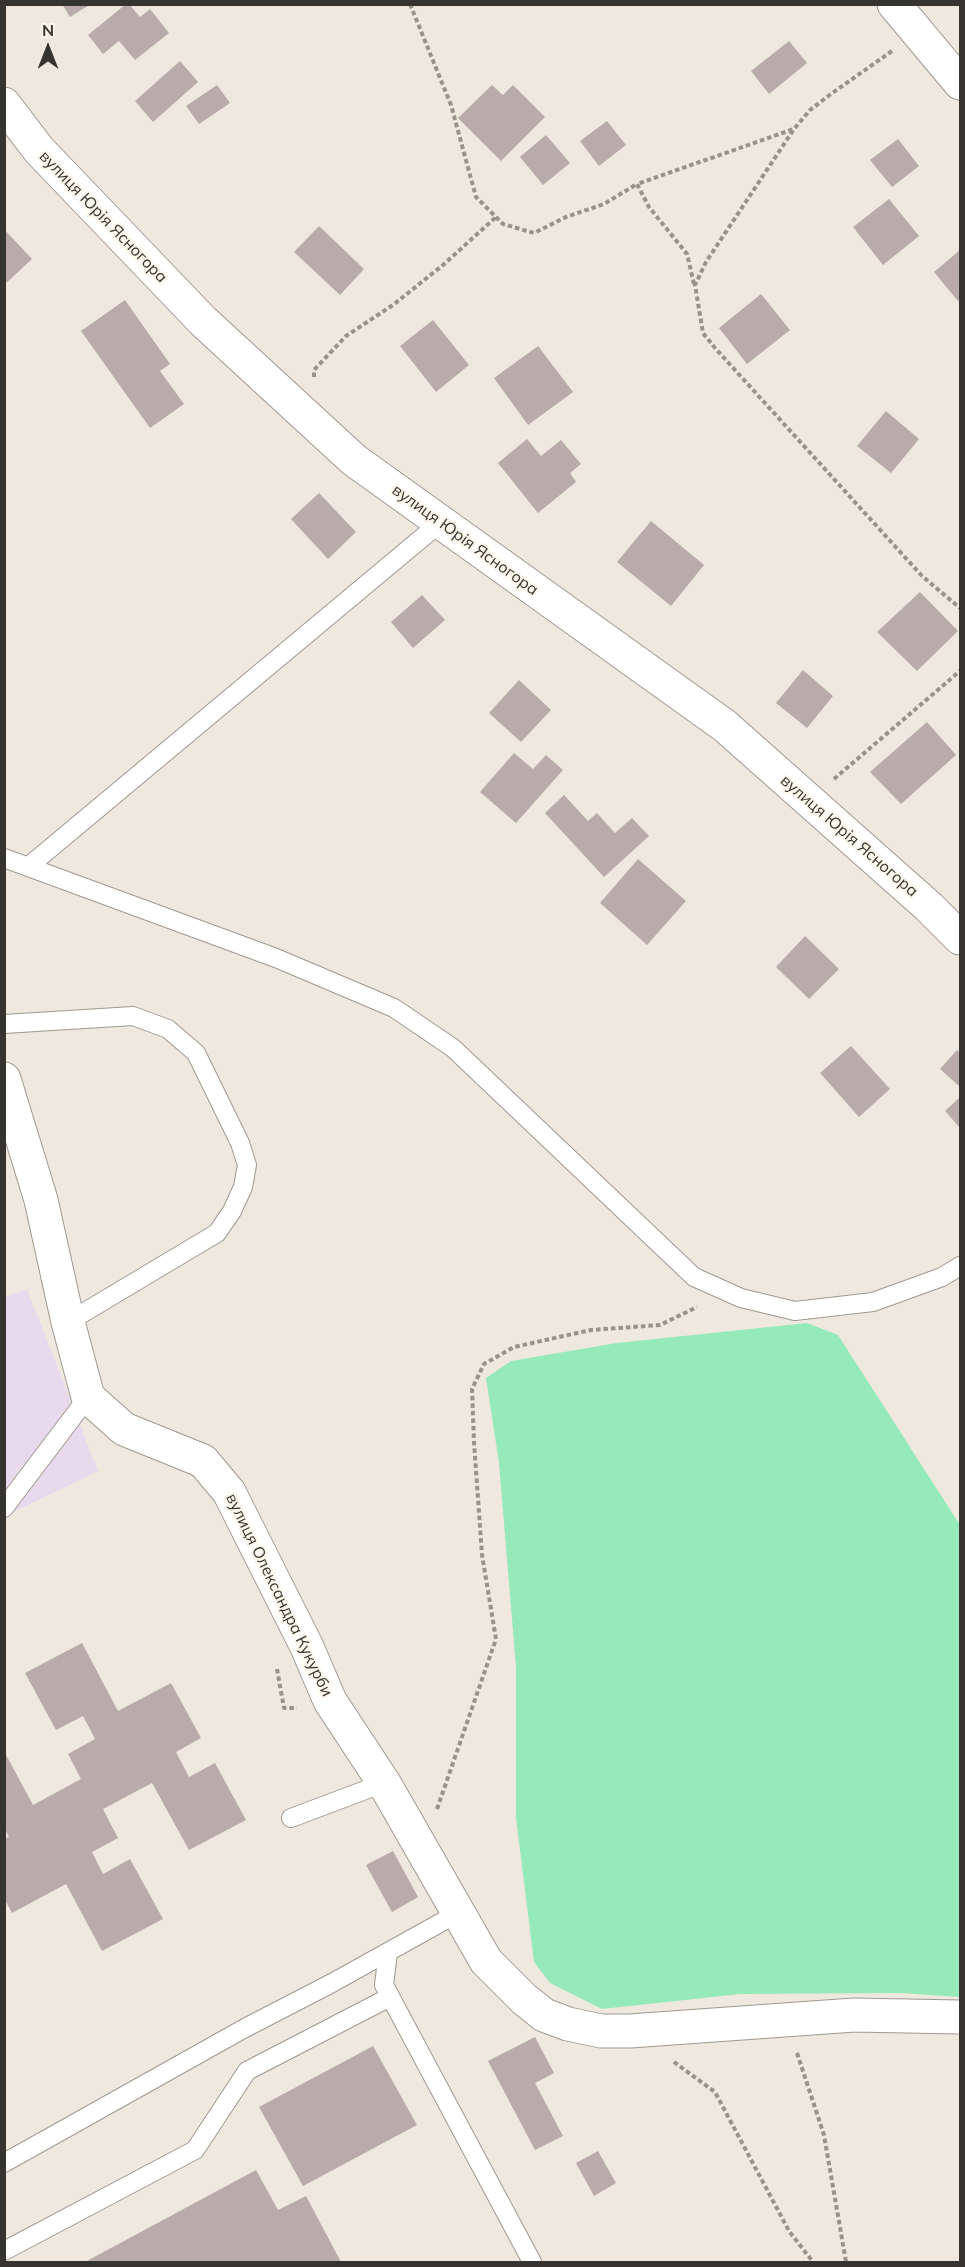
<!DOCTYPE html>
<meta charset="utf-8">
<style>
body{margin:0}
#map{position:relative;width:965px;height:2267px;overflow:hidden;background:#efe8de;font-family:Mulish,sans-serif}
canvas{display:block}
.frame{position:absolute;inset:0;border:6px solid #363430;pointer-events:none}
.north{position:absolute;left:18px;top:18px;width:60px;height:60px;-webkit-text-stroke:4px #fcf6eb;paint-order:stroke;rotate:0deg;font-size:16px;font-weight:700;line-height:24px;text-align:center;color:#363430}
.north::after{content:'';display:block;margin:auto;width:21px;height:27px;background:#363430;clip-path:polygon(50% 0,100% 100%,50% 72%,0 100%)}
</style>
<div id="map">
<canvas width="965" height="2267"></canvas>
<div class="frame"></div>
<div class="north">N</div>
</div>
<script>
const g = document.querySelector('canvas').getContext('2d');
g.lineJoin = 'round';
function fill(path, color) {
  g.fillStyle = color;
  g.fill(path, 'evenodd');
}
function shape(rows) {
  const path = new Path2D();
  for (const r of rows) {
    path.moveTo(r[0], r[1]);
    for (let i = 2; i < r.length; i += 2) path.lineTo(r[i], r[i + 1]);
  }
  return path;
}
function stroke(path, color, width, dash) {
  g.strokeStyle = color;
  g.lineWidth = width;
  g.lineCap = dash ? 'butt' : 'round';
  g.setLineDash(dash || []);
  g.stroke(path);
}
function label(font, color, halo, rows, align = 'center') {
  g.font = font + ' Mulish,sans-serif';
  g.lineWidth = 4.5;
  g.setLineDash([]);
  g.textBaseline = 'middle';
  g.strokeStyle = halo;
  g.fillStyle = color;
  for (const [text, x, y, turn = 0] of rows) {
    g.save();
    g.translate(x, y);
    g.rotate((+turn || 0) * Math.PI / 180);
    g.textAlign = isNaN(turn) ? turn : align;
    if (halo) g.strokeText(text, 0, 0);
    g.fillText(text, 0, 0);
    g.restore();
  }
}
const industrial = shape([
 [27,1289,98,1471,5,1516,5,1297]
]);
const green = shape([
 [807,1323,838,1335,960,1525,960,1997,900,1993,740,1994,602,2009,550,1983,534,1962,516,1818,516,1667,499,1463,486,1378,511,1361,617,1343]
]);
const building = shape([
 [62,4,91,4,70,17],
 [126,4,129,4,140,17,150,9,169,33,135,60,119,41,103,54,88,35],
 [789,41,807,63,769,94,751,71],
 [180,61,198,82,153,122,135,101],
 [217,85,230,103,199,124,186,106],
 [492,85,503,95,513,85,545,117,501,161,458,118],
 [607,121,626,145,599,166,580,141],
 [546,135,570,163,543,185,520,157],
 [898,139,919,166,892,187,870,160],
 [889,199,919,236,883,265,853,227],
 [319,226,364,269,340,295,294,252],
 [4,229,32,259,4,285],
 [960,250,960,299,958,301,934,272],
 [761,294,790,330,747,364,719,328],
 [125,300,170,364,160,371,184,404,150,428,81,331],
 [433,320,469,365,436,392,400,346],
 [538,346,573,392,528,425,494,378],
 [886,411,919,439,891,473,857,446],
 [527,439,541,456,561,440,581,464,570,473,576,482,538,513,498,463],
 [319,493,356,532,328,559,291,519],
 [651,521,704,565,671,606,617,562],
 [920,592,958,631,917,671,877,632],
 [422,595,445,620,413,648,391,622],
 [803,670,833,696,807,728,776,703],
 [519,680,551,710,521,742,489,713],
 [927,722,956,755,901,804,870,772],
 [514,753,533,769,546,755,563,770,516,823,480,792],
 [564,795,588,821,597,813,615,833,632,818,649,836,604,877,545,813],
 [638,859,686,901,647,945,600,903],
 [805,936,839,969,809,999,776,967],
 [851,1046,890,1089,859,1117,820,1073],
 [957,1050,960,1053,959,1086,940,1069],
 [960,1097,960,1128,945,1111],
 [82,1643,118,1711,171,1683,201,1738,176,1752,189,1777,215,1763,246,1820,189,1850,152,1783,103,1809,118,1838,92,1852,103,1874,130,1859,163,1919,102,1951,66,1884,12,1913,4,1898,4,1839,9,1837,4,1827,4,1751,33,1805,81,1779,68,1754,95,1739,83,1716,56,1730,25,1673],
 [393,1851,418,1897,392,1912,366,1865],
 [535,2037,554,2073,535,2083,563,2136,535,2150,488,2061],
 [373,2046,417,2125,303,2186,259,2107],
 [598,2151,616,2183,594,2196,576,2163],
 [256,2170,278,2210,306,2196,341,2262,85,2262]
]);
const path = shape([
 [410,4,451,105,476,197,503,224,534,233,566,217,604,204,637,184],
 [892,51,831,94,810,110,794,129,706,262,695,285,703,333,715,348,922,576,960,608],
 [694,284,687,254,649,207,637,184,794,129],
 [314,377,314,370,346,336,393,305,443,265,496,217],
 [834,779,960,671],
 [277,1669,284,1708,297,1708],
 [437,1809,496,1639,482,1555,474,1442,472,1389,484,1364,514,1347,591,1330,660,1325,697,1307],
 [797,2053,824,2135,846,2262],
 [674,2062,715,2092,789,2231,813,2262]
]);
const lane = shape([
 [4,858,276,958,394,1008,453,1048,694,1277,741,1298,795,1311,873,1302,942,1277,960,1266],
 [29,866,441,522],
 [4,1024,133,1016,168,1029,196,1053,240,1143,247,1165,243,1187,232,1211,217,1233,68,1322],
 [4,1508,88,1397],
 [291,1818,384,1783],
 [388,1952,384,1985,532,2262],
 [4,2163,245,2028,332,1983,458,1913],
 [4,2251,195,2150,247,2071,390,1997]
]);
const street = shape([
 [894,4,960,83],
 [4,104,39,150,203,321,354,460,725,726,929,907,960,938],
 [4,1079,41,1200,68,1322,88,1397,124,1429,203,1461,229,1492,307,1647,330,1701,384,1783,486,1961,524,1999,544,2015,568,2024,601,2031,630,2031,854,2015,960,2017]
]);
const streetNames = [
 ["вулиця Юрія Ясногора",103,217,46],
 ["вулиця Юрія Ясногора",465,540,36],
 ["вулиця Юрія Ясногора",849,836,41],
 ["вулиця Олександра Кукурби",279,1595,64]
];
fill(industrial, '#e9d9ec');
fill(green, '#96e9bb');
fill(building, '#b9aba9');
stroke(lane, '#9f998f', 20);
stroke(street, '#9f998f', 35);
stroke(path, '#97928b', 4, [4.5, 3]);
stroke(lane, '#fff', 18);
stroke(street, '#fff', 33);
label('16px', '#363430', '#fcf6eb', streetNames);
</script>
